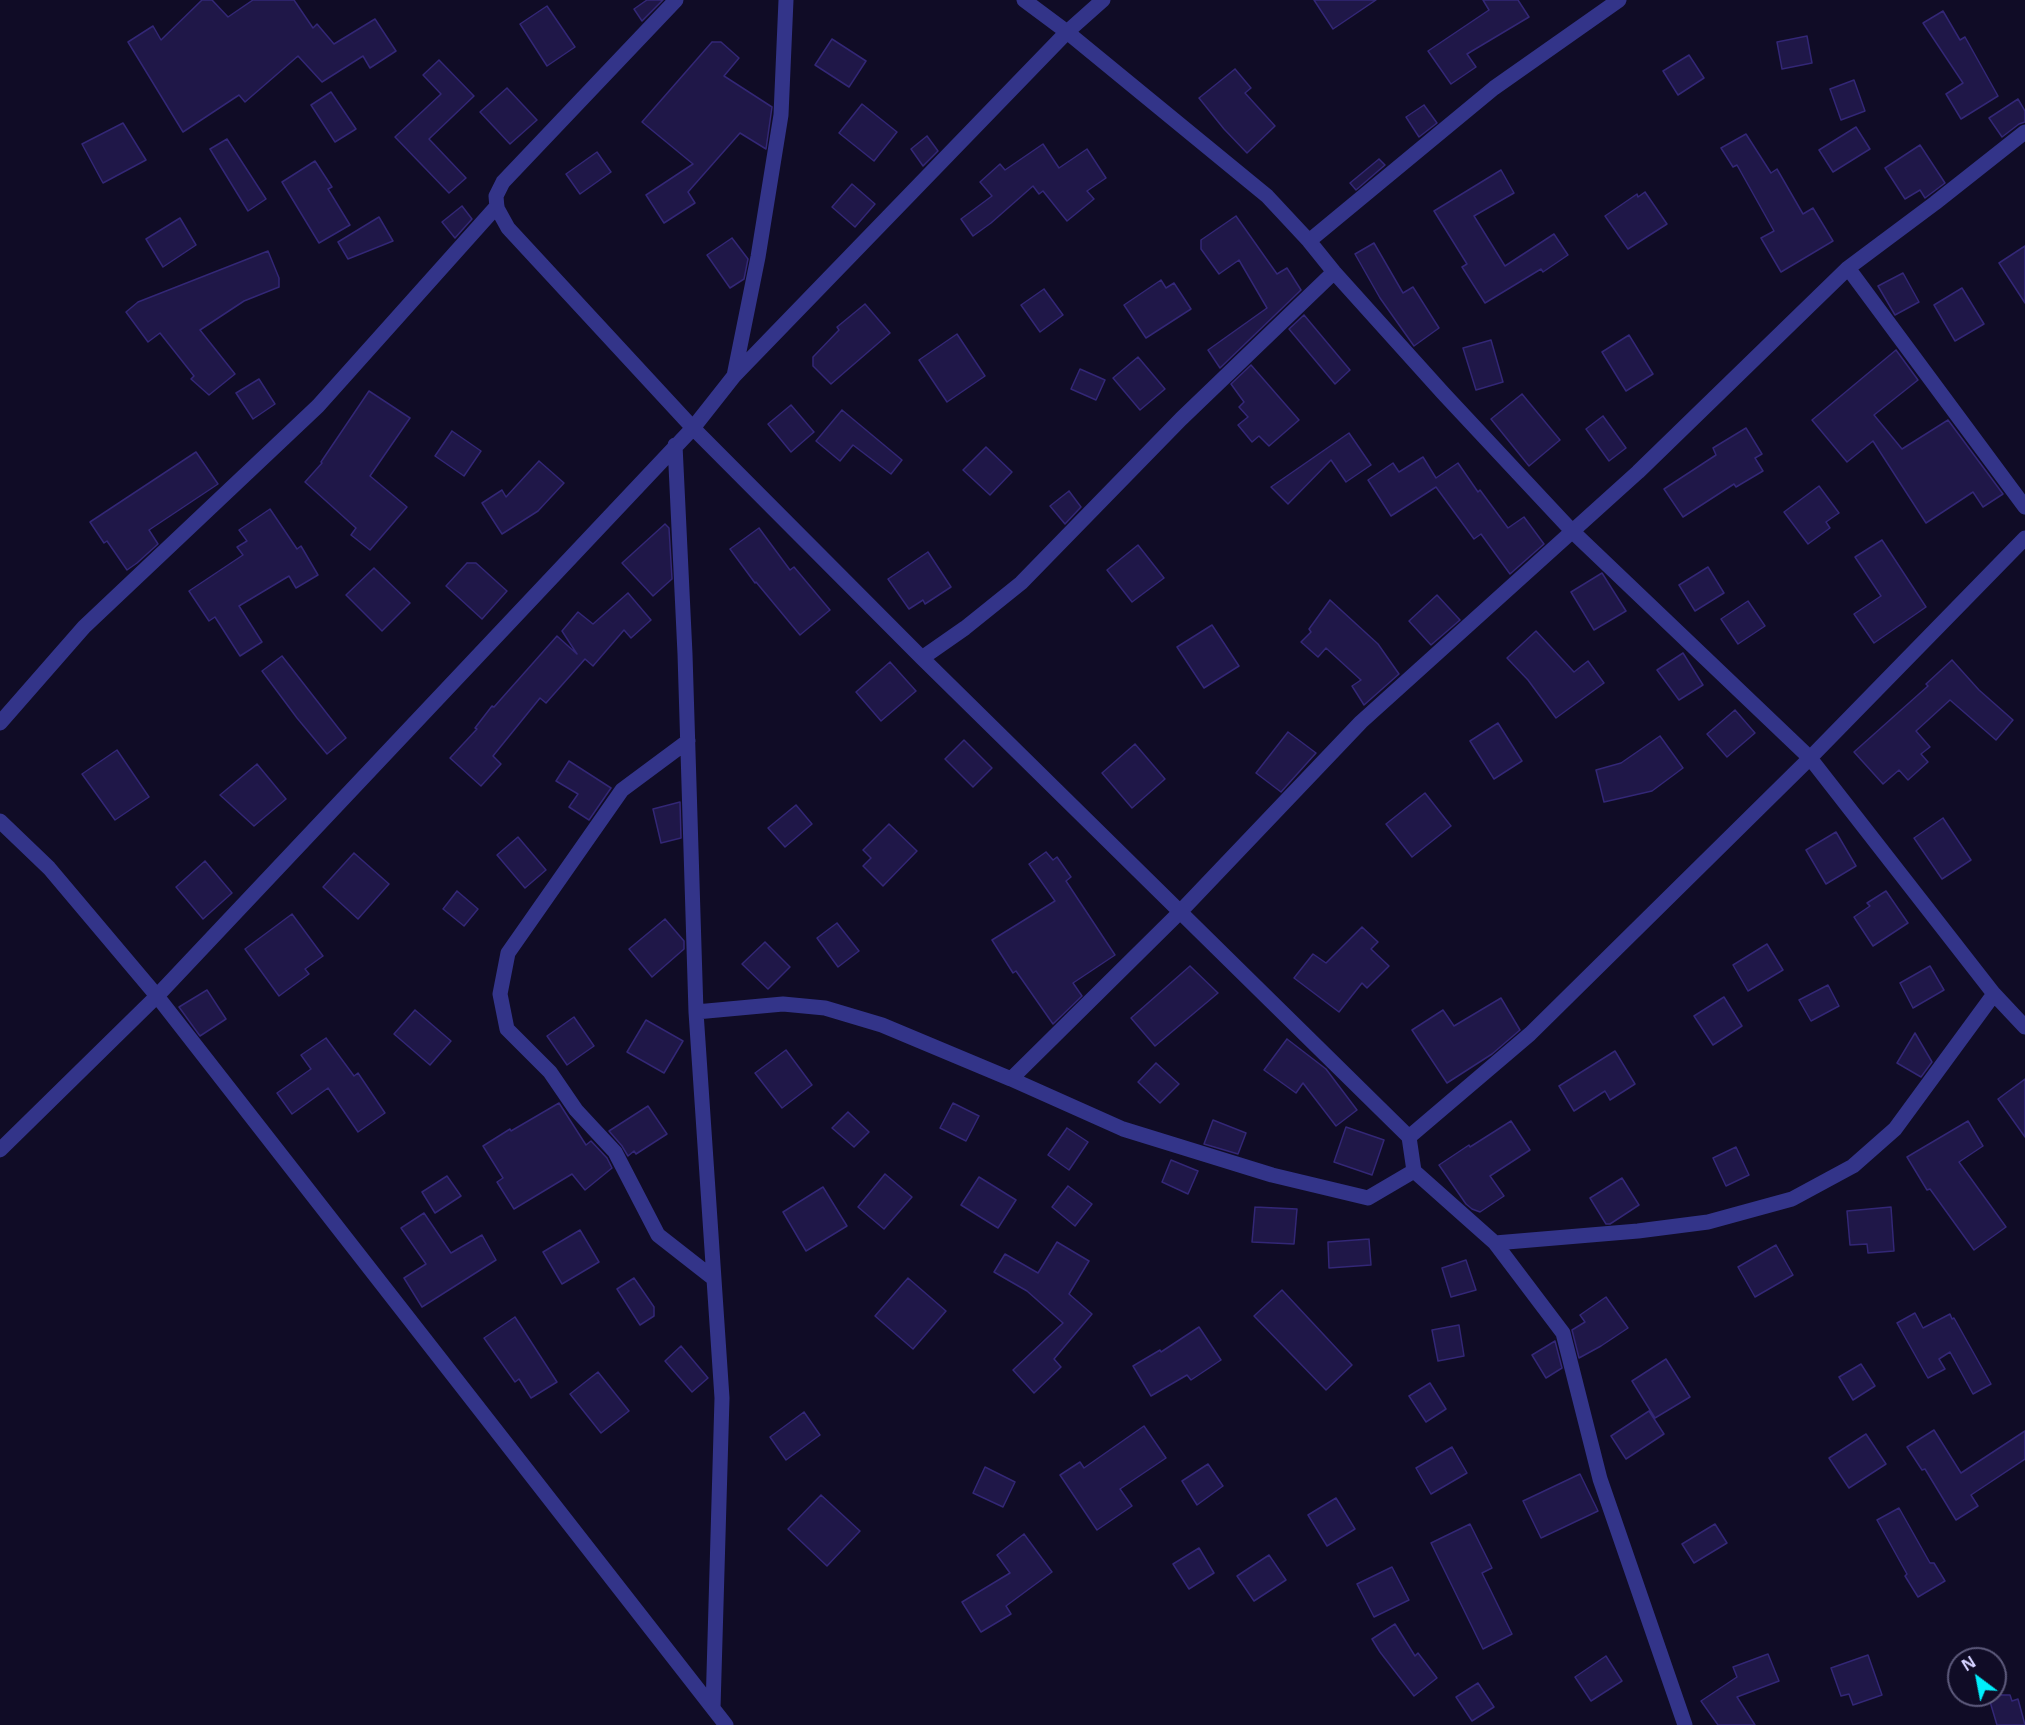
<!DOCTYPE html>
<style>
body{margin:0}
#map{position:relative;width:2025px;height:1725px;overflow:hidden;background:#100c26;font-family:"Noto Sans",sans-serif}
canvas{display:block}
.north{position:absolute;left:1947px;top:1647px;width:60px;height:60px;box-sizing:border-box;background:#100c26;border:2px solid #5e5b7d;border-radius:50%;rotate:328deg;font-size:16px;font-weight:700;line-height:24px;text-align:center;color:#d4d1ff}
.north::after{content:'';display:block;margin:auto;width:21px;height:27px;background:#00effc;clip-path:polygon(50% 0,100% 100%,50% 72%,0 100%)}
</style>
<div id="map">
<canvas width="2025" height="1725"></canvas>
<div class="north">N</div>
</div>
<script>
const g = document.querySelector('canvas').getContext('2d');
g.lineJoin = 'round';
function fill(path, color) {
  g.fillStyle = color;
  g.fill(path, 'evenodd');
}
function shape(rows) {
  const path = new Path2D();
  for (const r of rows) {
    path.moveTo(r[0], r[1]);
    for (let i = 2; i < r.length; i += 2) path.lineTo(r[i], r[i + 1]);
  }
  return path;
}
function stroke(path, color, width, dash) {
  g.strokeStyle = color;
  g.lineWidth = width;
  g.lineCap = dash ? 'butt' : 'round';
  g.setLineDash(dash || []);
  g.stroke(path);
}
const building = shape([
 [202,0,212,0,228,17,253,0,294,0,313,28,317,24,334,44,375,19,396,51,370,68,363,56,322,82,298,56,245,102,239,95,183,132,128,42,153,26,161,40,202,0],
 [647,0,663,0,642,21,634,9,647,0],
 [1314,0,1376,0,1333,29,1314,0],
 [1483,0,1518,0,1529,17,1467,54,1476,67,1451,84,1428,51,1489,10,1483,0],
 [547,6,575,47,547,66,520,24,547,6],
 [1943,11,1960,40,1965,37,1998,96,1961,119,1946,94,1963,83,1923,23,1943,11],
 [1807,36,1812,63,1782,69,1777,42,1807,36],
 [832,39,866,61,849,87,815,65,832,39],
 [712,42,721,42,739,58,724,76,772,107,766,149,740,133,688,192,695,203,664,223,646,195,693,164,642,122,712,42],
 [1689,55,1704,78,1678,95,1663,71,1689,55],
 [439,60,474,96,429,139,466,178,449,193,395,137,441,94,423,75,439,60],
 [1235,69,1251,88,1245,93,1275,126,1247,153,1224,129,1199,98,1235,69],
 [1854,80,1865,111,1841,120,1830,89,1854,80],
 [507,88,537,120,510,144,480,112,507,88],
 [331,92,356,129,335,142,311,105,331,92],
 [2018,99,2025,111,2025,122,2019,124,2002,137,1989,118,2018,99],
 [862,104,897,132,874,161,839,133,862,104],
 [1424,105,1437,123,1419,137,1406,117,1424,105],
 [123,123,146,160,103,183,82,144,123,123],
 [1856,127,1870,149,1833,172,1819,150,1856,127],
 [1746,134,1771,173,1777,169,1803,214,1813,208,1833,241,1781,272,1761,238,1774,231,1737,165,1733,167,1721,148,1746,134],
 [927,136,938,151,923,166,911,149,927,136],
 [227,139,266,199,248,211,210,149,227,139],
 [1043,144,1059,168,1087,149,1106,178,1087,191,1094,199,1067,221,1043,191,1039,194,1033,186,991,223,973,236,961,219,992,196,980,182,1000,164,1005,170,1043,144],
 [1920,145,1945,183,1925,198,1920,190,1905,199,1885,168,1920,145],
 [597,152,611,172,580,194,566,174,597,152],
 [1379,159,1385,165,1356,190,1350,183,1379,159],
 [315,161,332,187,328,189,350,225,319,243,282,182,315,161],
 [1501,170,1514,193,1474,216,1505,266,1554,234,1568,255,1543,272,1541,269,1485,303,1462,267,1467,264,1434,211,1501,170],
 [852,184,875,204,855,227,832,207,852,184],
 [1645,192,1667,224,1628,249,1605,216,1637,194,1638,197,1645,192],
 [462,206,472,219,455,238,442,222,462,206],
 [1236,216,1277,274,1287,268,1301,290,1220,368,1208,350,1267,308,1239,260,1219,274,1201,249,1201,240,1236,216],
 [379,217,393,241,348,259,338,242,379,217],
 [180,218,196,245,163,267,146,239,180,218],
 [732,238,748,259,744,279,730,288,707,255,732,238],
 [1374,243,1403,293,1413,287,1439,328,1414,346,1380,298,1355,254,1374,243],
 [2025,246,2025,303,1999,263,2025,246],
 [268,251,279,278,279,287,244,301,200,330,235,374,209,395,191,379,194,376,160,333,148,342,126,312,138,302,268,251],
 [1903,273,1919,302,1895,315,1878,286,1903,273],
 [1161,280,1166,288,1174,283,1191,309,1146,338,1124,305,1161,280],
 [1962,288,1984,324,1955,341,1934,305,1962,288],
 [1044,289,1063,315,1040,332,1021,305,1044,289],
 [865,304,890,333,831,384,813,366,813,357,839,330,837,327,865,304],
 [1304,315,1350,370,1335,384,1289,329,1304,315],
 [957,334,985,376,947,402,919,360,957,334],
 [1629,335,1653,374,1626,391,1602,352,1629,335],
 [1491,340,1503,382,1476,390,1463,348,1491,340],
 [1896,350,1918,380,1874,415,1902,449,1948,420,2003,494,1983,507,1973,492,1926,523,1873,441,1847,462,1812,420,1896,350],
 [1138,357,1165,389,1140,410,1113,378,1138,357],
 [1251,365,1299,420,1269,446,1259,436,1252,442,1238,425,1248,417,1239,407,1244,402,1231,384,1251,365],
 [1080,369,1105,380,1096,400,1071,389,1080,369],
 [259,379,275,404,253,419,236,393,259,379],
 [369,391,410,418,370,476,407,507,370,550,351,535,356,528,305,482,322,463,321,462,369,391],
 [1522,394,1560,440,1529,466,1491,419,1522,394],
 [791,405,814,432,791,452,768,424,791,405],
 [842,410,902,460,891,474,853,445,840,461,816,441,842,410],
 [1603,416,1626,448,1609,461,1586,429,1603,416],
 [1746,428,1762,454,1755,458,1763,471,1736,487,1734,484,1683,517,1664,489,1716,455,1713,448,1746,428],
 [452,431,481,451,464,476,435,456,452,431],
 [1349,433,1371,465,1346,482,1331,460,1288,504,1271,487,1349,433],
 [986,447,1012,472,990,495,963,470,986,447],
 [196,452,218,484,149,530,158,544,137,563,127,570,107,541,104,543,90,522,196,452],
 [1423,457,1436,478,1458,463,1478,492,1480,490,1508,528,1524,517,1544,544,1510,574,1481,534,1474,539,1436,487,1391,516,1368,480,1393,463,1399,472,1423,457],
 [539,461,564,483,538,511,502,534,482,503,502,490,506,497,539,461],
 [1819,486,1839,513,1826,522,1830,528,1808,544,1784,512,1819,486],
 [1069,491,1081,507,1065,524,1050,506,1069,491],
 [270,509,297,549,301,546,318,575,296,588,289,576,239,606,262,642,240,656,215,617,209,621,189,591,243,555,237,547,247,541,239,530,270,509],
 [665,524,669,528,672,579,653,596,622,563,665,524],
 [759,528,790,570,794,567,830,610,800,635,756,582,755,583,730,549,759,528],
 [1882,540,1926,607,1874,643,1854,614,1881,596,1855,557,1882,540],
 [1138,545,1164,578,1132,602,1107,570,1138,545],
 [928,552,951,587,925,604,923,600,909,609,888,579,928,552],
 [467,563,476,563,507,591,482,619,446,586,467,563],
 [1708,567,1724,593,1695,611,1679,585,1708,567],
 [374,568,410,603,382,631,346,595,374,568],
 [1602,573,1626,611,1594,630,1571,592,1602,573],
 [628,593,651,620,631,638,624,630,593,666,585,659,546,703,540,698,493,756,501,764,481,786,450,758,477,729,475,728,492,706,494,707,557,636,577,654,562,631,578,612,593,624,628,593],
 [1437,595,1460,620,1431,645,1409,621,1437,595],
 [1330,600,1378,644,1399,674,1364,705,1352,686,1361,680,1326,648,1318,657,1301,642,1311,632,1309,629,1330,600],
 [1748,601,1765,626,1738,644,1721,619,1748,601],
 [1212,625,1239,666,1204,688,1177,647,1212,625],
 [1536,631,1574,672,1588,661,1604,683,1556,718,1528,680,1507,658,1536,631],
 [1683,653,1703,685,1679,700,1657,670,1683,653],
 [282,656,346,738,327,754,297,718,262,671,282,656],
 [1952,660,1979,690,2013,720,1996,740,1950,700,1916,731,1930,747,1921,754,1928,762,1908,780,1899,770,1883,784,1854,752,1928,686,1926,684,1952,660],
 [890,662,916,691,881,721,856,692,890,662],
 [1735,710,1755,733,1727,757,1707,734,1735,710],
 [1498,723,1522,761,1494,779,1470,741,1498,723],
 [1288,732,1316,753,1281,792,1256,773,1288,732],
 [1660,736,1683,768,1652,791,1604,802,1596,770,1621,763,1660,736],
 [964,740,992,768,973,787,945,759,964,740],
 [1135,744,1165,779,1132,808,1102,773,1135,744],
 [117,750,149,797,115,820,82,774,117,750],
 [569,761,611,788,589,820,569,807,578,794,556,781,569,761],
 [257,764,286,799,254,826,220,795,257,764],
 [1425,793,1451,826,1412,857,1386,824,1425,793],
 [680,802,681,838,661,843,653,809,680,802],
 [796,805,812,824,785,847,768,828,796,805],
 [1943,818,1971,860,1942,879,1914,838,1943,818],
 [889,824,917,851,883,886,863,866,871,858,863,850,889,824],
 [1836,832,1856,866,1826,884,1806,850,1836,832],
 [518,837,546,870,525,888,497,855,518,837],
 [1046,852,1053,860,1057,857,1071,877,1066,881,1115,955,1073,983,1082,996,1053,1024,1016,971,1013,973,992,940,1055,901,1029,864,1046,852],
 [354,853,389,884,358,919,323,887,354,853],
 [205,861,232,893,203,919,176,887,205,861],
 [457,891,478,909,464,926,443,909,457,891],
 [1886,891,1908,923,1873,946,1854,917,1870,906,1867,903,1886,891],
 [292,914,323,956,305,969,309,974,279,996,245,949,292,914],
 [665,919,684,941,684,949,652,977,629,949,665,919],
 [837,923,859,951,838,967,817,938,837,923],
 [1362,927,1378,942,1371,949,1389,966,1367,988,1362,983,1339,1012,1294,978,1313,954,1326,963,1362,927],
 [765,942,790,967,768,989,742,964,765,942],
 [1767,944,1783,970,1748,991,1733,965,1767,944],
 [1190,966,1218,993,1155,1046,1131,1018,1190,966],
 [1930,966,1944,990,1913,1008,1900,983,1930,966],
 [1828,985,1839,1006,1811,1021,1799,1000,1828,985],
 [207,990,226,1019,200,1036,179,1007,207,990],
 [1724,997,1742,1026,1713,1045,1694,1016,1724,997],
 [1501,998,1520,1030,1492,1054,1447,1083,1412,1030,1443,1010,1454,1026,1501,998],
 [415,1010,451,1041,430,1065,394,1034,415,1010],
 [574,1017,594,1046,567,1065,547,1036,574,1017],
 [646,1020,683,1041,664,1073,627,1052,646,1020],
 [1915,1033,1932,1062,1921,1077,1897,1063,1915,1033],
 [326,1038,354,1076,358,1073,385,1113,358,1132,328,1088,292,1114,277,1093,311,1069,301,1055,326,1038],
 [1287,1039,1326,1069,1357,1110,1336,1126,1303,1083,1296,1093,1264,1070,1287,1039],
 [786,1050,812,1085,782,1108,755,1073,786,1050],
 [1615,1051,1635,1084,1610,1100,1605,1091,1574,1111,1559,1086,1615,1051],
 [1156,1063,1179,1084,1160,1103,1138,1082,1156,1063],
 [2025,1079,2025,1137,1998,1099,2025,1079],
 [559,1103,586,1145,591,1141,607,1158,612,1168,585,1190,572,1174,514,1209,497,1182,503,1178,483,1146,510,1129,511,1131,559,1103],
 [953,1103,979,1116,966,1141,940,1128,953,1103],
 [648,1106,667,1134,636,1154,634,1151,628,1156,622,1146,609,1131,648,1106],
 [848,1112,869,1132,854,1147,832,1128,848,1112],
 [1213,1120,1246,1133,1238,1154,1204,1144,1213,1120],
 [1511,1121,1530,1150,1490,1176,1504,1196,1480,1212,1472,1209,1466,1204,1439,1165,1469,1145,1470,1147,1511,1121],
 [1968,1121,1983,1146,1959,1162,2006,1227,1974,1250,1930,1189,1927,1190,1907,1157,1968,1121],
 [1346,1127,1384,1140,1372,1175,1334,1162,1346,1127],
 [1067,1128,1088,1142,1069,1170,1048,1155,1067,1128],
 [1736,1147,1749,1175,1726,1186,1713,1158,1736,1147],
 [1171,1160,1198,1171,1188,1194,1162,1182,1171,1160],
 [885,1174,912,1197,884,1229,858,1207,885,1174],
 [447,1176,461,1196,435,1213,422,1192,447,1176],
 [979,1177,1016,1200,998,1228,961,1205,979,1177],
 [1622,1178,1639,1205,1610,1224,1606,1224,1590,1198,1622,1178],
 [1068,1186,1092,1204,1075,1226,1052,1207,1068,1186],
 [823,1187,847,1226,806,1251,783,1212,823,1187],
 [1255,1207,1297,1209,1294,1244,1252,1242,1255,1207],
 [1891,1207,1894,1251,1868,1253,1867,1244,1850,1245,1847,1211,1891,1207],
 [424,1213,451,1253,482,1235,496,1260,422,1307,404,1278,426,1264,401,1228,424,1213],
 [580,1230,599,1262,562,1284,543,1252,580,1230],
 [1369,1239,1371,1265,1329,1268,1328,1242,1369,1239],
 [1057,1242,1089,1261,1069,1294,1092,1314,1054,1359,1061,1367,1034,1393,1013,1370,1063,1323,1027,1291,994,1272,1005,1254,1038,1273,1057,1242],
 [1776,1245,1793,1275,1755,1297,1738,1267,1776,1245],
 [1466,1260,1476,1290,1451,1297,1442,1268,1466,1260],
 [634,1278,654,1307,654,1316,640,1325,617,1289,634,1278],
 [908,1278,946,1311,913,1349,875,1316,908,1278],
 [1282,1290,1352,1365,1326,1390,1254,1316,1282,1290],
 [1606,1297,1628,1328,1601,1346,1579,1358,1572,1330,1585,1322,1580,1315,1606,1297],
 [1915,1313,1923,1328,1950,1314,1952,1319,1954,1318,1991,1384,1973,1394,1950,1352,1939,1359,1945,1369,1928,1378,1897,1323,1915,1313],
 [515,1317,557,1382,531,1398,519,1379,515,1382,484,1338,515,1317],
 [1459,1325,1464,1356,1438,1361,1432,1330,1459,1325],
 [1199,1327,1221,1360,1191,1380,1187,1375,1151,1396,1133,1366,1160,1350,1161,1352,1199,1327],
 [1555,1341,1562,1368,1546,1378,1532,1355,1555,1341],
 [681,1346,708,1378,692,1392,665,1361,681,1346],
 [1666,1359,1690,1397,1655,1418,1632,1381,1666,1359],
 [1861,1364,1875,1386,1853,1400,1839,1377,1861,1364],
 [598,1372,629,1411,601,1433,570,1394,598,1372],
 [1430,1383,1446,1409,1426,1422,1409,1396,1430,1383],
 [1649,1411,1664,1434,1626,1459,1611,1436,1649,1411],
 [804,1412,820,1435,786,1460,770,1437,804,1412],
 [1144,1426,1166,1458,1120,1489,1132,1506,1097,1530,1060,1475,1080,1462,1084,1468,1144,1426],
 [1934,1430,1961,1473,2025,1431,2025,1459,1971,1495,1978,1506,1956,1520,1925,1469,1922,1470,1907,1447,1934,1430],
 [1866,1434,1886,1464,1849,1488,1829,1458,1866,1434],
 [1452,1447,1467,1473,1431,1494,1416,1468,1452,1447],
 [1208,1464,1223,1486,1197,1505,1182,1481,1208,1464],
 [985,1467,1015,1482,1003,1507,973,1493,985,1467],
 [1580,1474,1598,1511,1541,1538,1523,1501,1580,1474],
 [821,1495,860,1531,827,1566,788,1529,821,1495],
 [1336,1498,1355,1529,1327,1546,1308,1515,1336,1498],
 [1899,1508,1930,1563,1934,1563,1945,1581,1918,1597,1905,1576,1907,1574,1877,1520,1899,1508],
 [1470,1524,1492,1568,1482,1573,1512,1634,1483,1649,1431,1543,1470,1524],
 [1715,1524,1727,1543,1694,1563,1682,1544,1715,1524],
 [1024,1534,1052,1572,1006,1606,1011,1614,981,1632,962,1602,1010,1573,997,1555,1024,1534],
 [1199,1548,1214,1573,1189,1589,1173,1564,1199,1548],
 [1269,1555,1286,1580,1254,1601,1237,1576,1269,1555],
 [1392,1567,1409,1600,1374,1617,1357,1584,1392,1567],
 [1395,1624,1415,1656,1418,1653,1437,1678,1414,1696,1380,1652,1372,1639,1395,1624],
 [1768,1654,1779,1681,1737,1697,1755,1725,1718,1725,1701,1701,1737,1677,1733,1667,1768,1654],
 [1868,1655,1882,1695,1853,1705,1849,1694,1841,1696,1831,1668,1868,1655],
 [1606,1656,1622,1681,1591,1701,1575,1677,1606,1656],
 [1478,1683,1494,1707,1472,1721,1456,1697,1478,1683],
 [1988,1695,2010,1695,2012,1701,2018,1699,2025,1725,1997,1725,1988,1695]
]);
const street = shape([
 [676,0,503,182,496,196,497,208,508,228,693,428,922,658,1409,1137,1530,1034,1810,758,2025,538],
 [1024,0,1067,32,1267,196,1309,241,1334,272,1443,393,1572,531,1810,758,1994,994,2025,1027],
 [1309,241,1494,88,1619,0],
 [1848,268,2025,507],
 [734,376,1067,32,1103,0],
 [675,445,685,654,696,1012,722,1398,713,1708],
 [922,658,965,628,1021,583,1181,419,1334,272],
 [0,723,84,627,318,406,497,206],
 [688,741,622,790,508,953,500,994,507,1029,550,1072,576,1110,615,1152,658,1235,713,1278],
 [0,821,49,868,157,996,726,1725],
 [696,1012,783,1004,825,1008,882,1025,1011,1079,1123,1129,1272,1175,1368,1198,1414,1171,1495,1243,1638,1231,1708,1222,1792,1199,1853,1166,1895,1129,1994,994],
 [1011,1079,1179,913,1361,722,1638,472,1848,268,1935,203,2025,132],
 [1409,1137,1414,1171],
 [0,1150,157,996,693,428,734,376,758,257,781,115,786,0],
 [1495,1243,1563,1333,1600,1479,1685,1725]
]);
fill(building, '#1f1748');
stroke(building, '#332776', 1.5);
stroke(street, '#333489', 15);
</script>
